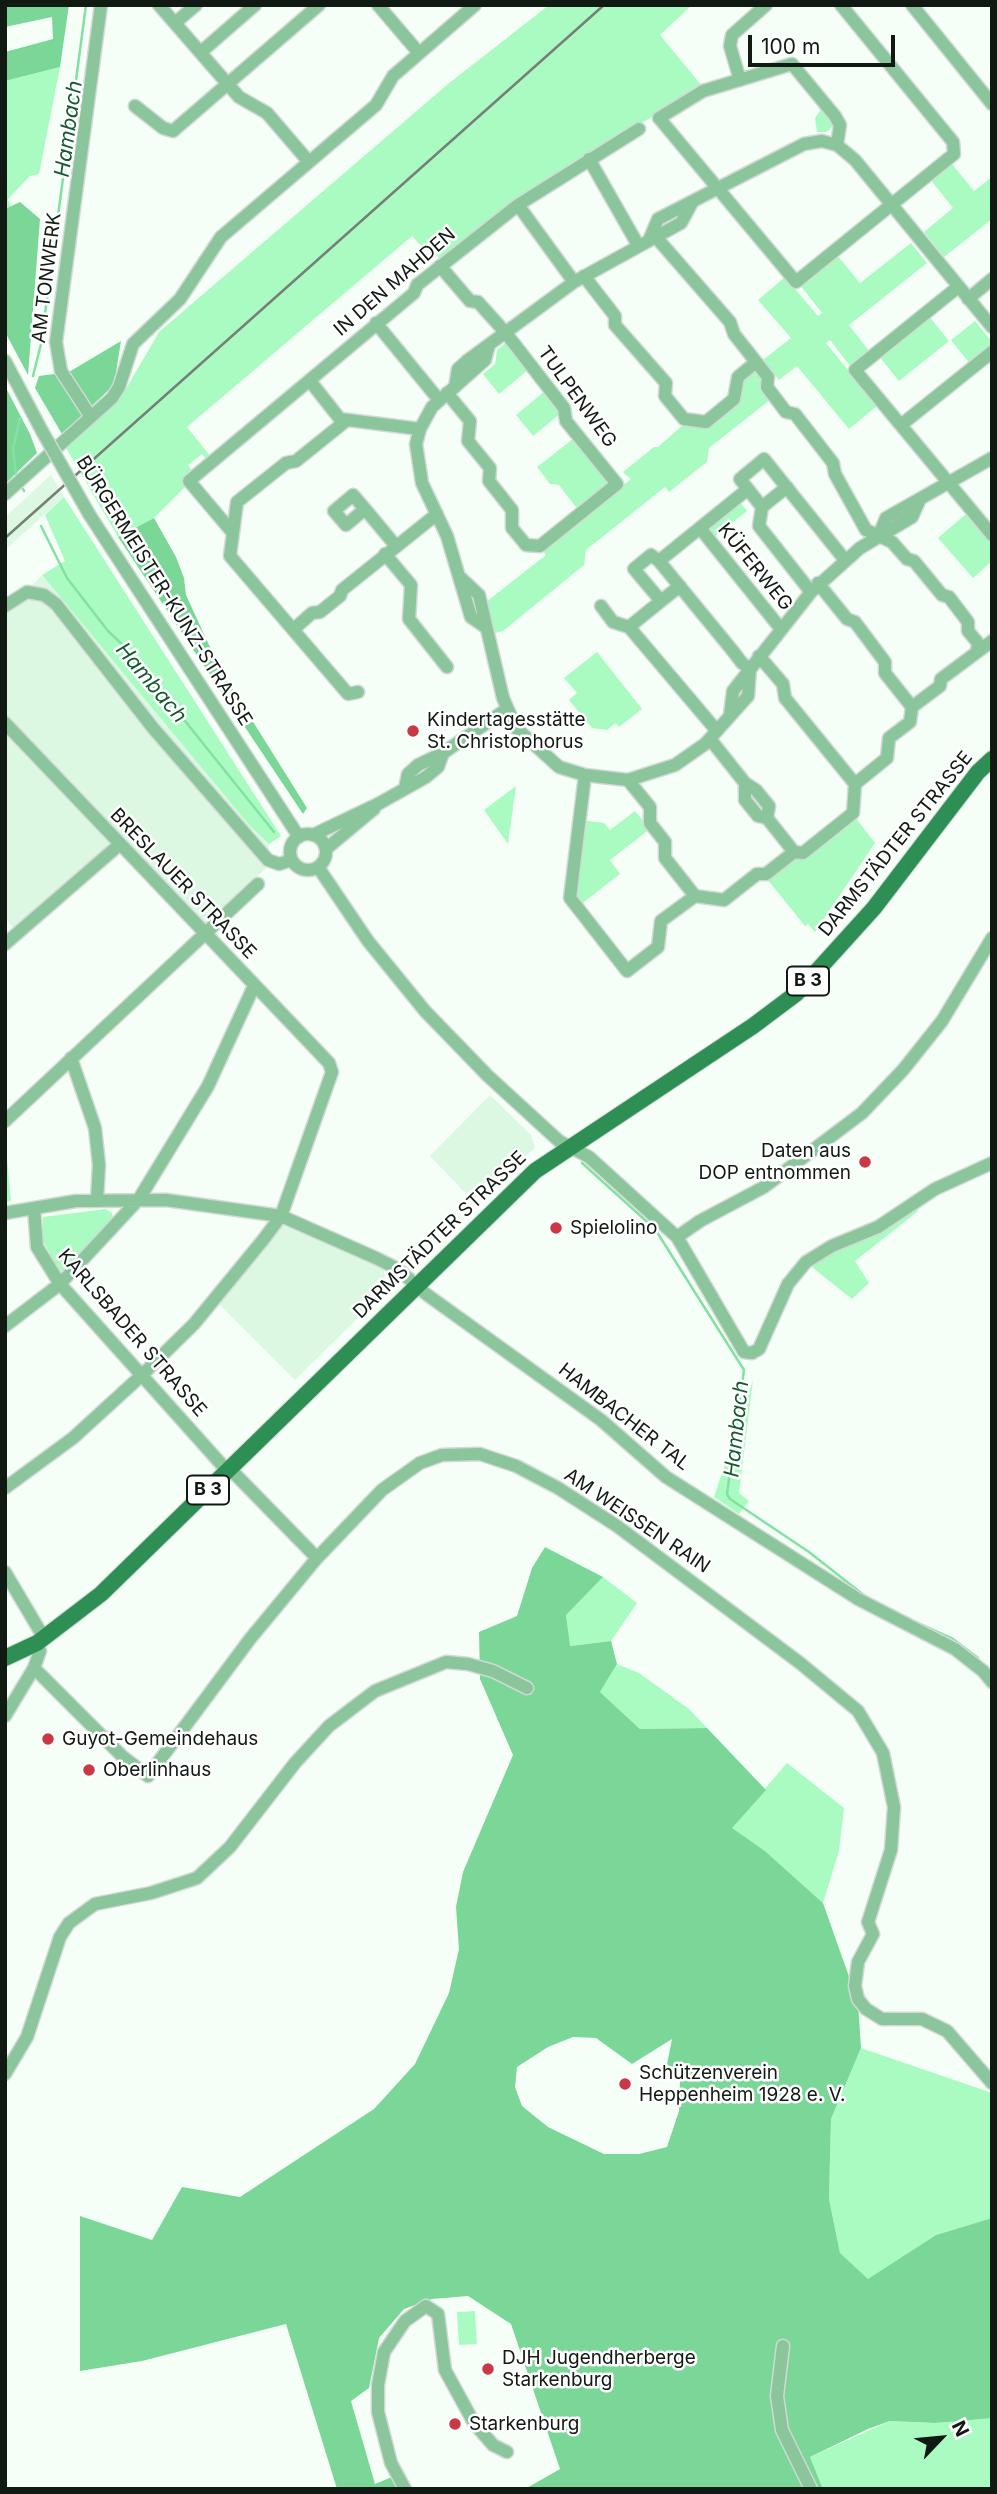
<!DOCTYPE html>
<meta charset="utf-8">
<style>
body{margin:0}
#map{position:relative;width:997px;height:2494px;overflow:hidden;background:#f5fef7;font-family:Inter,sans-serif}
canvas{display:block}
.frame{position:absolute;inset:0;border:7px solid #111913;pointer-events:none}
.north{position:absolute;left:906px;top:2403px;width:70px;height:70px;-webkit-text-stroke:5px #fff;paint-order:stroke;rotate:64deg;font-size:19px;font-weight:700;line-height:28px;text-align:center;color:#111913}
.north::after{content:'';display:block;margin:auto;width:24px;height:32px;background:#111913;clip-path:polygon(50% 0,100% 100%,50% 72%,0 100%)}
.scale{position:absolute;left:748px;top:35px;width:147px;height:32px;box-sizing:border-box;border:4px solid #111913;border-top:0;padding-left:9px;font-size:21px;line-height:24px;white-space:nowrap;color:#111913;-webkit-text-stroke:5px #fff;paint-order:stroke}
</style>
<div id="map">
<canvas width="997" height="2494"></canvas>
<div class="frame"></div>
<div class="north">N</div>
<div class="scale">100 m</div>
</div>
<script>
const g = document.querySelector('canvas').getContext('2d');
g.lineJoin = 'round';
function fill(path, color) {
  g.fillStyle = color;
  g.fill(path, 'evenodd');
}
function shape(rows) {
  const path = new Path2D();
  for (const r of rows) {
    if (r.length === 3) {
      path.moveTo(r[0] + r[2], r[1]);
      path.arc(r[0], r[1], r[2], 0, 2 * Math.PI);
      continue;
    }
    path.moveTo(r[0], r[1]);
    for (let i = 2; i < r.length; i += 2) path.lineTo(r[i], r[i + 1]);
  }
  return path;
}
function stroke(path, color, width, dash) {
  g.strokeStyle = color;
  g.lineWidth = width;
  g.lineCap = dash ? 'butt' : 'round';
  g.setLineDash(dash || []);
  g.stroke(path);
}
function label(font, color, halo, rows, align = 'center') {
  g.font = font + ' Inter,sans-serif';
  g.lineWidth = 5;
  g.setLineDash([]);
  g.textBaseline = 'middle';
  g.strokeStyle = halo;
  g.fillStyle = color;
  for (const [text, x, y, turn = 0] of rows) {
    g.save();
    g.translate(x, y);
    g.rotate((+turn || 0) * Math.PI / 180);
    g.textAlign = isNaN(turn) ? turn : align;
    if (halo) g.strokeText(text, 0, 0);
    g.fillText(text, 0, 0);
    g.restore();
  }
}
const built = shape([
 [51,475,64,497,5,550,5,517],
 [42,575,249,825,269,844,266,868,204,928,124,845,68,899,61,892,15,930,5,918,5,614],
 [490,1095,531,1135,535,1148,472,1200,430,1156],
 [282,1218,383,1266,387,1289,295,1380,218,1303,262,1251]
]);
const green = shape([
 [549,5,692,5,660,35,702,86,606,145,441,260,426,244,422,247,412,236,187,427,211,457,207,460,202,454,188,465,193,472,186,477,185,487,154,518,118,537,65,446,123,394,159,332,448,84],
 [60,67,39,174,30,176,8,199,11,206,5,209,5,81],
 [822,108,832,121,833,126,827,132,817,132,815,118],
 [951,163,974,191,992,177,992,219,944,257,924,232,953,208,930,179],
 [911,243,927,263,849,325,869,351,850,366,830,340,826,343,877,406,849,429,797,366,779,380,763,360,791,338,758,300,785,277,818,316,822,313,800,285,837,255,860,283],
 [928,315,949,341,899,381,878,355],
 [975,321,992,342,992,347,970,364,951,340],
 [504,344,510,344,529,369,499,394,483,374,495,364,497,350],
 [755,370,758,371,771,399,709,448,707,462,669,492,665,487,586,550,584,565,503,631,495,633,486,602,546,555,542,550,631,479,623,472,654,447,658,447,683,425,705,427,741,380],
 [546,390,560,414,533,436,516,415],
 [573,439,610,482,578,510,559,485,550,484,537,467],
 [64,497,281,836,269,844,249,825,42,575,65,561,45,515],
 [739,501,747,511,713,538,707,533,708,525],
 [967,513,992,542,992,561,973,578,938,538],
 [597,652,642,709,619,727,616,723,607,730,592,728,569,700,577,693,564,678],
 [516,786,508,844,484,810],
 [635,811,650,829,610,860,620,874,580,905,574,897,582,820,604,823,610,830],
 [855,817,875,843,815,932,808,924,805,926,767,879],
 [5,1137,11,1201,5,1202],
 [923,1198,917,1212,855,1261,869,1283,852,1299,808,1264],
 [106,1209,112,1213,113,1218,66,1270,59,1271,43,1241,43,1217],
 [753,1380,739,1493,749,1501,739,1514,714,1497],
 [603,1577,637,1603,611,1641,569,1646,566,1614],
 [617,1664,639,1673,689,1709,707,1728,640,1729,600,1692],
 [787,1763,844,1808,839,1851,823,1903,765,1851,731,1828],
 [861,2048,992,2093,992,2218,936,2235,868,2280,840,2253,829,2199,831,2119],
 [475,2311,477,2344,459,2345,457,2312],
 [987,2417,992,2418,992,2489,823,2489,810,2457,890,2421,935,2423]
]);
const forest = shape([
 [5,5,69,5,60,67,5,81,5,52,53,39,52,17,5,27],
 [20,202,40,219,28,375,5,332,5,209],
 [121,341,114,385,62,434,35,388,39,376,69,372],
 [5,386,30,434,37,453,5,484],
 [154,518,176,557,184,578,186,595,220,669,307,808,303,814,118,537],
 [545,1547,603,1577,566,1615,570,1646,611,1641,617,1664,600,1692,640,1729,707,1728,766,1790,732,1828,765,1851,823,1903,858,2002,861,2048,831,2119,829,2199,840,2253,868,2279,936,2235,992,2218,992,2418,935,2423,890,2421,868,2429,810,2457,823,2489,525,2489,560,2469,511,2324,468,2296,432,2299,404,2309,379,2338,369,2388,351,2401,375,2484,392,2477,399,2489,337,2489,286,2324,142,2361,80,2371,80,2216,152,2240,182,2187,240,2197,374,2109,415,2064,449,1993,459,1949,456,1907,463,1872,513,1755,480,1679,479,1632,517,1616,532,1568],
 [573,2037,596,2038,632,2064,672,2039,666,2069,680,2080,679,2111,667,2147,639,2154,604,2154,548,2127,522,2106,515,2087,517,2067,548,2047]
]);
const stream = shape([
 [33,376,41,344,86,5],
 [16,475,13,449,20,418],
 [23,489,24,491],
 [41,526,67,578,108,631,127,649,143,678,165,696,274,832],
 [582,1163,655,1229,744,1370,727,1494,730,1499,809,1552,865,1596],
 [911,1620,953,1639,978,1658]
]);
const minor = shape([
 [159,5,239,97,267,113,309,162],
 [378,5,419,53],
 [912,5,992,104],
 [175,23,196,5],
 [201,52,255,5],
 [740,80,730,46,732,35,766,5],
 [135,106,163,128,173,131,319,5],
 [837,145,840,125,835,116,792,64,703,91,659,118,796,282,954,154,953,142,841,5],
 [589,159,638,245],
 [518,205,574,282],
 [655,236,730,322,734,334,768,377,767,387,786,412,795,414,833,463,835,474,866,530,892,542,907,559,914,561,942,595,949,597,968,622,968,631,978,643,977,652],
 [650,238,658,219,804,144,822,141,837,145,855,160,992,327],
 [440,266,470,301,478,302,505,332,564,408,566,421,617,484,540,546,526,545,512,528,512,510,489,481,490,468,468,441,470,421,447,393],
 [584,276,615,316,615,325,666,383,665,396,684,419,706,422,734,399,738,377,756,362],
 [958,287,855,370,992,535],
 [968,299,992,279],
 [376,323,439,400],
 [5,361,42,431],
 [310,381,340,419,420,429],
 [455,387,458,369,468,360,574,282,681,223,693,201],
 [91,417,61,371,56,342,101,5],
 [347,420,296,461,286,463,237,502,230,556,348,694,358,692],
 [901,425,992,352],
 [787,487,762,507,759,526,811,592],
 [5,494,112,398,119,387,133,344,180,299,221,237,376,105,393,76,475,5],
 [762,507,740,479,764,459,845,560],
 [365,509,346,525,334,511,353,495,365,509,396,546],
 [89,514,299,837],
 [700,528,781,629],
 [233,533,189,481,414,293,417,285,518,205,639,129],
 [879,535,886,518,992,458],
 [385,554,411,585,409,619,447,667],
 [659,561,748,489],
 [461,578,479,595,503,698,516,728,559,767,585,775,628,780,675,765,705,744,748,696,750,669],
 [818,583,847,619,855,622,885,662,885,673,912,707],
 [680,586,661,601,634,569,651,555,659,561,732,650,742,663,750,669],
 [5,606,27,592,44,595,56,604,153,728,268,860,279,864,292,860],
 [601,606,613,622,629,627,717,731],
 [484,626,471,617,447,536,422,483,416,444,420,429,432,407,485,360,489,345],
 [629,627,661,601],
 [295,628,312,613,320,612,340,596,342,590,437,514],
 [759,656,783,684,785,698,855,784],
 [730,715,733,691,811,592,860,548,912,517,920,499],
 [5,723,329,1063,332,1072,281,1216,263,1240,194,1324,142,1375,73,1438,5,1488],
 [710,739,745,783,756,790,769,806,767,818,794,852],
 [585,775,570,898,627,971,658,947,661,921,695,896,724,900,757,874,766,874,794,852,803,853,853,813,855,784,887,758,889,738,910,722,912,707,940,686,941,679,992,641],
 [628,780,650,807,650,823,665,842,665,858,695,896],
 [745,783,745,800,758,816,767,818],
 [405,788,408,774,418,765,443,753,507,709],
 [308,852,18],
 [313,835,378,804,426,777,438,767,443,753],
 [326,849,374,809],
 [318,867,368,941,425,1011,488,1076,559,1141,589,1157,677,1237,744,1352,752,1353,759,1349,788,1284,806,1262,832,1246,878,1227,935,1189,992,1163],
 [5,944,119,845],
 [71,1058,95,1128,99,1165,97,1201],
 [5,1121,258,884],
 [34,1208,37,1247,60,1284,222,1465,235,1474,317,1558],
 [5,1213,76,1201,166,1200,281,1216,376,1258,398,1269,426,1294,601,1420,666,1477,858,1599,955,1649,983,1671,992,1682],
 [677,1237,700,1221,764,1187,862,1113,903,1070,942,1021,992,938],
 [5,1326,60,1284,139,1199,208,1086,254,986],
 [5,1572,44,1638],
 [34,1668,123,1757,148,1776,250,1639,317,1558,382,1490,420,1463,442,1455,480,1454,516,1466,558,1488,617,1526,800,1663,858,1711,883,1753,894,1807,891,1850,868,1922,873,1934,858,1962,855,1986,858,1999,866,2009,882,2019,922,2019,947,2031,992,2083],
 [5,1716,34,1668,40,1651,37,1643],
 [5,2074,27,2037,60,1937,69,1923,95,1904,151,1893,197,1878,230,1847,295,1763,329,1726,375,1691,446,1662,468,1664,493,1671,527,1688],
 [783,2346,777,2396,782,2430,811,2489],
 [405,2489,391,2463,378,2412,378,2385,384,2352,405,2321,426,2306,438,2314,445,2370,474,2423,493,2445,507,2452]
]);
const major = shape([
 [5,1658,37,1643,101,1594,535,1171,753,1026,797,993,874,908,978,772,992,759]
]);
const rail = shape([
 [5,538,604,5]
]);
const minorBridge = shape([
 [42,431,89,514]
]);
const markers = [
 [413,731,7,"#c83845"],
 [865,1162,7,"#c83845"],
 [556,1228,7,"#c83845"],
 [48,1739,7,"#c83845"],
 [89,1770,7,"#c83845"],
 [625,2084,7,"#c83845"],
 [488,2369,7,"#c83845"],
 [455,2424,7,"#c83845"]
];
const shields = [
 [808,981,42],
 [208,1490,42]
];
const shieldNames = [
 ["B 3",808,981],
 ["B 3",208,1490]
];
const streetNames = [
 ["AM TONWERK",47,278,-83],
 ["IN DEN MAHDEN",395,282,-41],
 ["TULPENWEG",577,397,54],
 ["KÜFERWEG",755,567,51],
 ["BÜRGERMEISTER-KUNZ-STRASSE",164,591,58],
 ["DARMSTÄDTER STRASSE",896,844,-51],
 ["BRESLAUER STRASSE",183,884,46],
 ["DARMSTÄDTER STRASSE",440,1235,-44],
 ["KARLSBADER STRASSE",132,1333,49],
 ["HAMBACHER TAL",624,1417,38],
 ["AM WEISSEN RAIN",637,1521,34]
];
const poiNames = [
 ["Kindertagesstätte",427,720],
 ["St. Christophorus",427,742],
 ["Daten aus",851,1151,"right"],
 ["DOP entnommen",851,1173,"right"],
 ["Spielolino",570,1228],
 ["Guyot-Gemeindehaus",62,1739],
 ["Oberlinhaus",103,1770],
 ["Schützenverein",639,2073],
 ["Heppenheim 1928 e. V.",639,2095],
 ["DJH Jugendherberge",502,2358],
 ["Starkenburg",502,2380],
 ["Starkenburg",469,2424]
];
const waterNames = [
 ["Hambach",69,129,-82],
 ["Hambach",151,683,50],
 ["Hambach",737,1429,-84]
];
fill(built, '#dcf8e3');
fill(green, '#aafbc2');
fill(forest, '#7bd798');
stroke(stream, '#84e1a1', 2.5);
stroke(minor, '#d1d9d3', 15);
stroke(major, '#d1d9d3', 18);
stroke(minor, '#8bc59c', 12);
stroke(major, '#2e8f55', 16);
stroke(rail, '#777f79', 2.5);
stroke(minorBridge, '#d1d9d3', 15, []);
stroke(minorBridge, '#8bc59c', 12);
for (const [x, y, r, color] of markers) {
  const dot = new Path2D();
  dot.arc(x, y, r, 0, 2 * Math.PI);
  g.fillStyle = color;
  g.fill(dot);
  stroke(dot, '#fff', 2.5);
}
for (const [x, y, w] of shields) {
  const box = new Path2D();
  box.roundRect(x - w / 2, y - 14.5, w, 29, 5);
  g.fillStyle = '#fff';
  g.fill(box);
  stroke(box, '#111913', 2);
}
label('bold 18px', '#111913', null, shieldNames);
label('19px', '#111913', '#fff', streetNames);
label('19px', '#111913', '#fff', poiNames, 'left');
label('italic 21px', '#155931', '#fff', waterNames);
</script>
